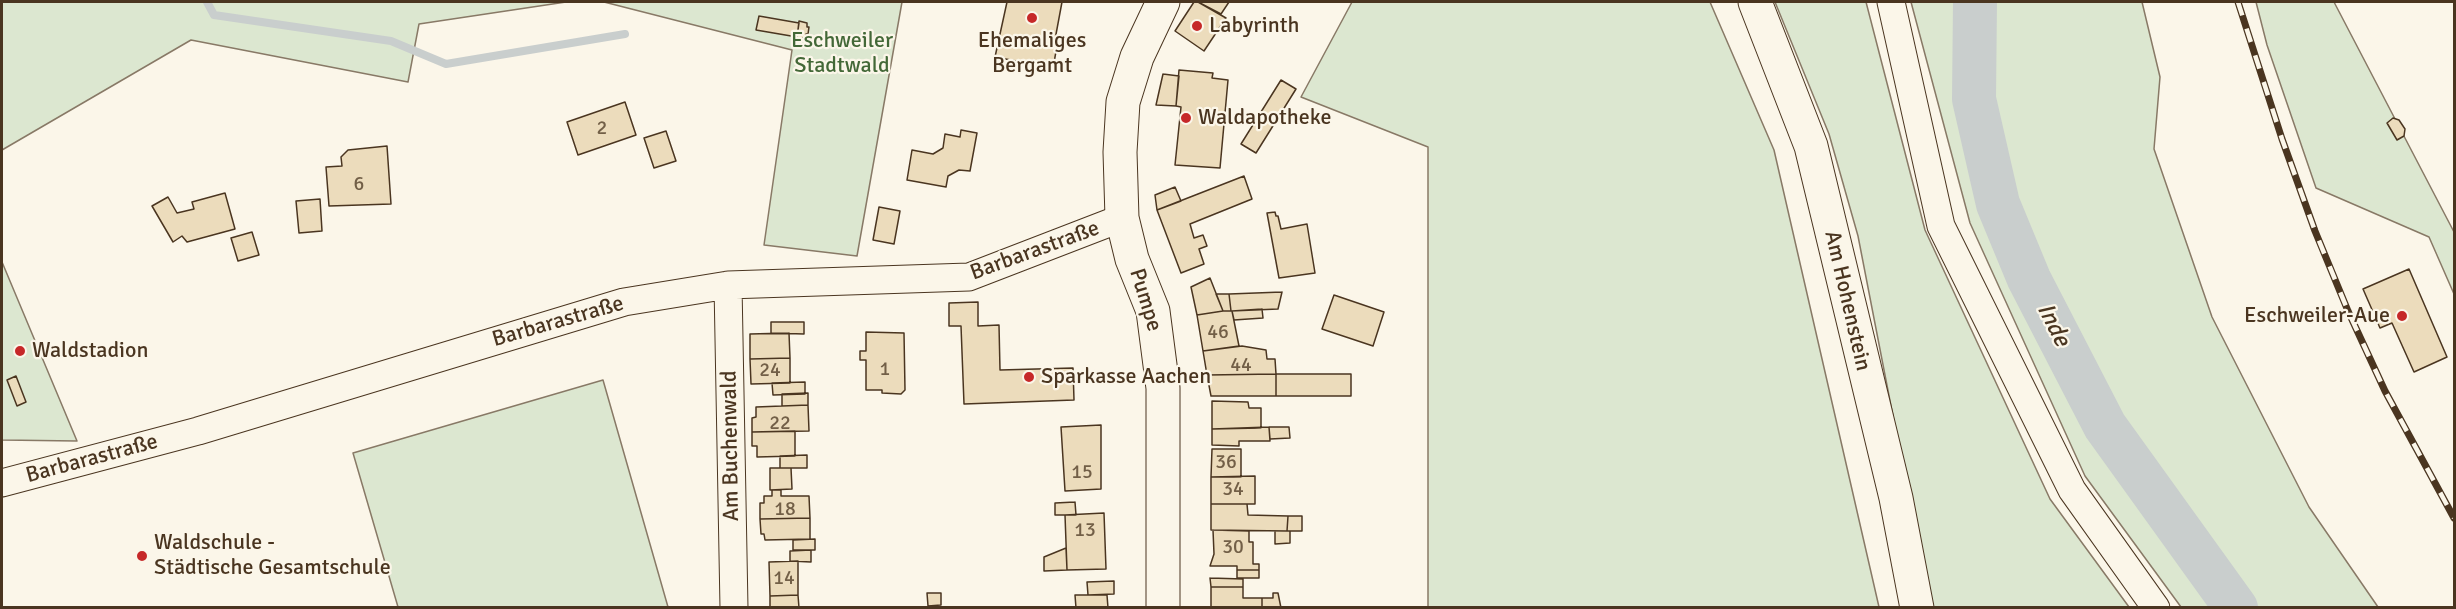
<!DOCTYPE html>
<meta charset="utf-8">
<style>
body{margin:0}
#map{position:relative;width:2456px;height:609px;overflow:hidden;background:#fbf6e9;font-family:Signika,sans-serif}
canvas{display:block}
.frame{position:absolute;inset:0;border:3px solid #4a3520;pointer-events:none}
</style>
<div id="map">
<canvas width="2456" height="609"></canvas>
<div class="frame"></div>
</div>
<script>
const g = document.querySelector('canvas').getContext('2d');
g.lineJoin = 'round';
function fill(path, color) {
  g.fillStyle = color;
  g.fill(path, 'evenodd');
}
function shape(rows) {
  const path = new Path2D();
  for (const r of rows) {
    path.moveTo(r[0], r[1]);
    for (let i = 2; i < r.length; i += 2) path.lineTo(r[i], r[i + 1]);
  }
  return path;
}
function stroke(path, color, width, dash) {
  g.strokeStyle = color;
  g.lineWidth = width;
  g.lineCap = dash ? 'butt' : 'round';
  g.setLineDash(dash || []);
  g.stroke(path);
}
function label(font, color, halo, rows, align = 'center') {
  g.font = font + ' Signika,sans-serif';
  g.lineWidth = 4.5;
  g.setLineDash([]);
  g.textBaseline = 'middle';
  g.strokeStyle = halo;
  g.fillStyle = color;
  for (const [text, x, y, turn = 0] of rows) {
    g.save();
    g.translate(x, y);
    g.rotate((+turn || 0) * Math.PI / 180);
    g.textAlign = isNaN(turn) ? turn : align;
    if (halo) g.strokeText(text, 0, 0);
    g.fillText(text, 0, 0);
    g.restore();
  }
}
const green = shape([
 [2,2,566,2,419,24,408,82,191,40,2,150,2,2],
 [604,2,902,2,857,256,764,245,792,50,604,2],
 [1352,2,1710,2,1774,150,1879,607,1428,607,1428,147,1301,97,1352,2],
 [1775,2,1866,2,1925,230,2050,499,2129,607,1933,607,1911,509,1858,236,1829,134,1775,2],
 [1911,2,2142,2,2160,77,2154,149,2212,317,2309,507,2378,607,2181,607,2085,476,1970,223,1911,2],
 [2256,2,2334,2,2454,232,2454,294,2429,237,2316,188,2267,45,2256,2],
 [2,262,77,441,2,440,2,262],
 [603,380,668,607,398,607,353,453,603,380]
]);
const stream = shape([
 [207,2,214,15,391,41,446,64,625,34]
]);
const river = shape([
 [1975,2,1974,99,1998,204,2029,279,2105,426,2236,608]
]);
const building = shape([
 [1007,2,1062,2,1054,45,1057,46,1053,68,995,57,1007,2],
 [1194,2,1198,2,1226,18,1204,51,1175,31,1194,2],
 [1198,2,1229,2,1221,14,1198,2],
 [759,16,799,23,797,37,756,30,759,16],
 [799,21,807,23,807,27,809,27,808,34,806,34,805,38,797,38,799,21],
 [1179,70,1213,73,1212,78,1228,80,1220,168,1175,165,1181,107,1176,106,1179,70],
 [1163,74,1179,76,1176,106,1156,105,1163,74],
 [1281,80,1296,89,1256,153,1241,144,1281,80],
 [625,102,636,135,578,155,567,122,625,102],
 [2393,118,2399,120,2405,129,2404,136,2397,140,2387,123,2393,118],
 [961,130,977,133,970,171,959,170,948,176,946,187,907,180,912,150,933,154,943,148,945,134,960,137,961,130],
 [666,131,676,161,654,168,644,138,666,131],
 [387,146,391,204,329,206,326,167,342,166,341,157,348,150,387,146],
 [1244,176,1252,199,1190,224,1194,238,1203,235,1207,246,1199,249,1204,264,1181,273,1157,210,1244,176],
 [1175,187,1181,201,1157,210,1155,195,1175,187],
 [225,193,235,229,187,242,182,236,173,242,152,206,168,197,177,213,194,209,192,202,225,193],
 [320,199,322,231,299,233,296,201,320,199],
 [879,207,900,211,894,244,873,240,879,207],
 [1275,212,1276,216,1278,216,1281,229,1307,224,1315,273,1279,278,1267,213,1275,212],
 [252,232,259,255,238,261,231,238,252,232],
 [2409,269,2447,357,2414,372,2392,323,2380,328,2363,289,2409,269],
 [1210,278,1223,311,1197,315,1191,287,1210,278],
 [1282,292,1278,309,1231,311,1229,294,1282,292],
 [1216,294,1229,294,1231,311,1223,311,1216,294],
 [1334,295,1384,312,1373,346,1322,329,1334,295],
 [978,302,978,326,999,325,1000,370,1073,368,1074,400,964,404,961,326,949,326,949,303,978,302],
 [1262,309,1263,318,1234,320,1232,311,1262,309],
 [1223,311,1232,311,1239,346,1203,351,1197,315,1223,311],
 [771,322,804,322,804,334,771,333,771,322],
 [866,332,904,333,905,390,901,394,882,393,882,390,866,390,866,360,860,360,860,351,866,351,866,332],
 [789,333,790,358,750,359,750,334,789,333],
 [1242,346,1266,350,1267,359,1275,359,1276,374,1207,375,1203,351,1242,346],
 [790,358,790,383,751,384,750,359,790,358],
 [1276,374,1276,396,1211,396,1207,375,1276,374],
 [1276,374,1351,374,1351,396,1276,396,1276,374],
 [16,376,26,402,17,406,7,380,16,376],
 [805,382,805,394,773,395,772,383,805,382],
 [808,393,808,405,782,406,782,394,808,393],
 [1212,401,1248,402,1249,408,1261,408,1261,428,1212,429,1212,401],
 [808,405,809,431,752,432,752,418,756,417,756,407,808,405],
 [1101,425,1101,489,1065,491,1061,427,1101,425],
 [1269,427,1270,441,1239,441,1239,446,1212,445,1212,429,1269,427],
 [1269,427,1289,427,1290,438,1270,439,1269,427],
 [795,431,795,456,757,457,757,446,752,446,752,432,795,431],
 [1212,449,1241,449,1241,477,1211,477,1212,449],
 [807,455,807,468,780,468,780,456,807,455],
 [770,468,791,468,792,489,770,490,770,468],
 [1255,476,1255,504,1211,504,1211,477,1255,476],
 [772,490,781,490,781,496,809,496,810,518,760,519,760,503,764,503,764,496,772,496,772,490],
 [1075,502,1076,515,1055,515,1055,503,1075,502],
 [1211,504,1247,504,1248,515,1288,516,1287,531,1211,530,1211,504],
 [1104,513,1106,569,1067,570,1065,515,1104,513],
 [1288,516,1302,516,1302,531,1287,531,1288,516],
 [810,518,810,539,765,540,764,534,761,534,760,519,810,518],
 [1213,530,1249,531,1249,542,1253,542,1253,564,1259,564,1259,570,1237,570,1237,566,1210,566,1214,554,1213,530],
 [1275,531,1290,531,1290,543,1275,544,1275,531],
 [815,539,815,550,793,550,793,540,815,539],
 [1066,548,1067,570,1044,571,1044,557,1066,548],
 [811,550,811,562,790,561,790,551,811,550],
 [798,561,798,595,770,596,769,562,798,561],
 [1237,570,1259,570,1259,578,1237,578,1237,570],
 [1210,578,1243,579,1243,587,1211,587,1210,578],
 [1114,581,1114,594,1088,595,1087,582,1114,581],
 [1211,587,1243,587,1243,598,1262,598,1262,608,1211,608,1211,587],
 [927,593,941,593,941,605,928,606,927,593],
 [1273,593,1278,593,1281,608,1262,608,1262,598,1273,598,1273,593],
 [798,595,799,608,770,608,770,596,798,595],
 [1075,595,1107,595,1108,608,1076,608,1075,595]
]);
const minor = shape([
 [1891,2,1941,226,2072,490,2156,608],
 [728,285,734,608],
 [2,483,198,431,624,302,728,285,969,277,1122,218]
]);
const major = shape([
 [1163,2,1137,57,1123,102,1120,152,1122,218,1132,259,1153,311,1163,388,1163,608],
 [1755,2,1811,146,1896,498,1917,608]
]);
const rail = shape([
 [2238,2,2282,139,2315,231,2348,311,2385,391,2454,518]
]);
const markers = [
 [1032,18,6,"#c62828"],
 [1197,26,6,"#c62828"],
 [1186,118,6,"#c62828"],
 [2402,316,6,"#c62828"],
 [20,351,6,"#c62828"],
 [1029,377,6,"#c62828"],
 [142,556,6,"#c62828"]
];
const numberNames = [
 ["2",602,129],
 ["6",359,185],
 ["46",1218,333],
 ["44",1241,366],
 ["1",885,370],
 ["24",770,371],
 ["22",780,424],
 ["36",1226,463],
 ["15",1082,473],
 ["34",1233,490],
 ["18",785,510],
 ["13",1085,531],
 ["30",1233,548],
 ["14",784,579]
];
const poiNames = [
 ["Labyrinth",1209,26],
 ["Ehemaliges",1032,41,"center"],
 ["Bergamt",1032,66,"center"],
 ["Waldapotheke",1198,118],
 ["Eschweiler-Aue",2390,316,"right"],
 ["Waldstadion",32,351],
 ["Sparkasse Aachen",1041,377],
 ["Waldschule -",154,543],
 ["Städtische Gesamtschule",154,568]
];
const parkNames = [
 ["Eschweiler",842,41],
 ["Stadtwald",842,66]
];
const streetNames = [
 ["Barbarastraße",1035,251,-20],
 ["Pumpe",1145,300,73],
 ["Am Hohenstein",1847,301,77],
 ["Barbarastraße",558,322,-16],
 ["Am Buchenwald",731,446,-91],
 ["Barbarastraße",92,459,-15]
];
const waterNames = [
 ["Inde",2053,325,63]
];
fill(green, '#dce7d0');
stroke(green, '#887966', 1.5);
stroke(stream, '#c9cecd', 8);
stroke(river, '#c9cecd', 44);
fill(building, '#ecdcbc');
stroke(building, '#4a3520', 1.5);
stroke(minor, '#4a3520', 29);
stroke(major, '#4a3520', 35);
stroke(minor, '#fbf6e9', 27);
stroke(major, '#fbf6e9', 33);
stroke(rail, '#4a3520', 7);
stroke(rail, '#fbf6e9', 4.5, [14]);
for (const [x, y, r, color] of markers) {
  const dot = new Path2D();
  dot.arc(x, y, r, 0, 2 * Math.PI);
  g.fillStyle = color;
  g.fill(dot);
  stroke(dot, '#fbf6e9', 2);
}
label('20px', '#725f47', null, numberNames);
label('22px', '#4a3520', '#fbf6e9', poiNames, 'left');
label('22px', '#436837', '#fbf6e9', parkNames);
label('22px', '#4a3520', '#fbf6e9', streetNames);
label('italic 24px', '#4a3520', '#fbf6e9', waterNames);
</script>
